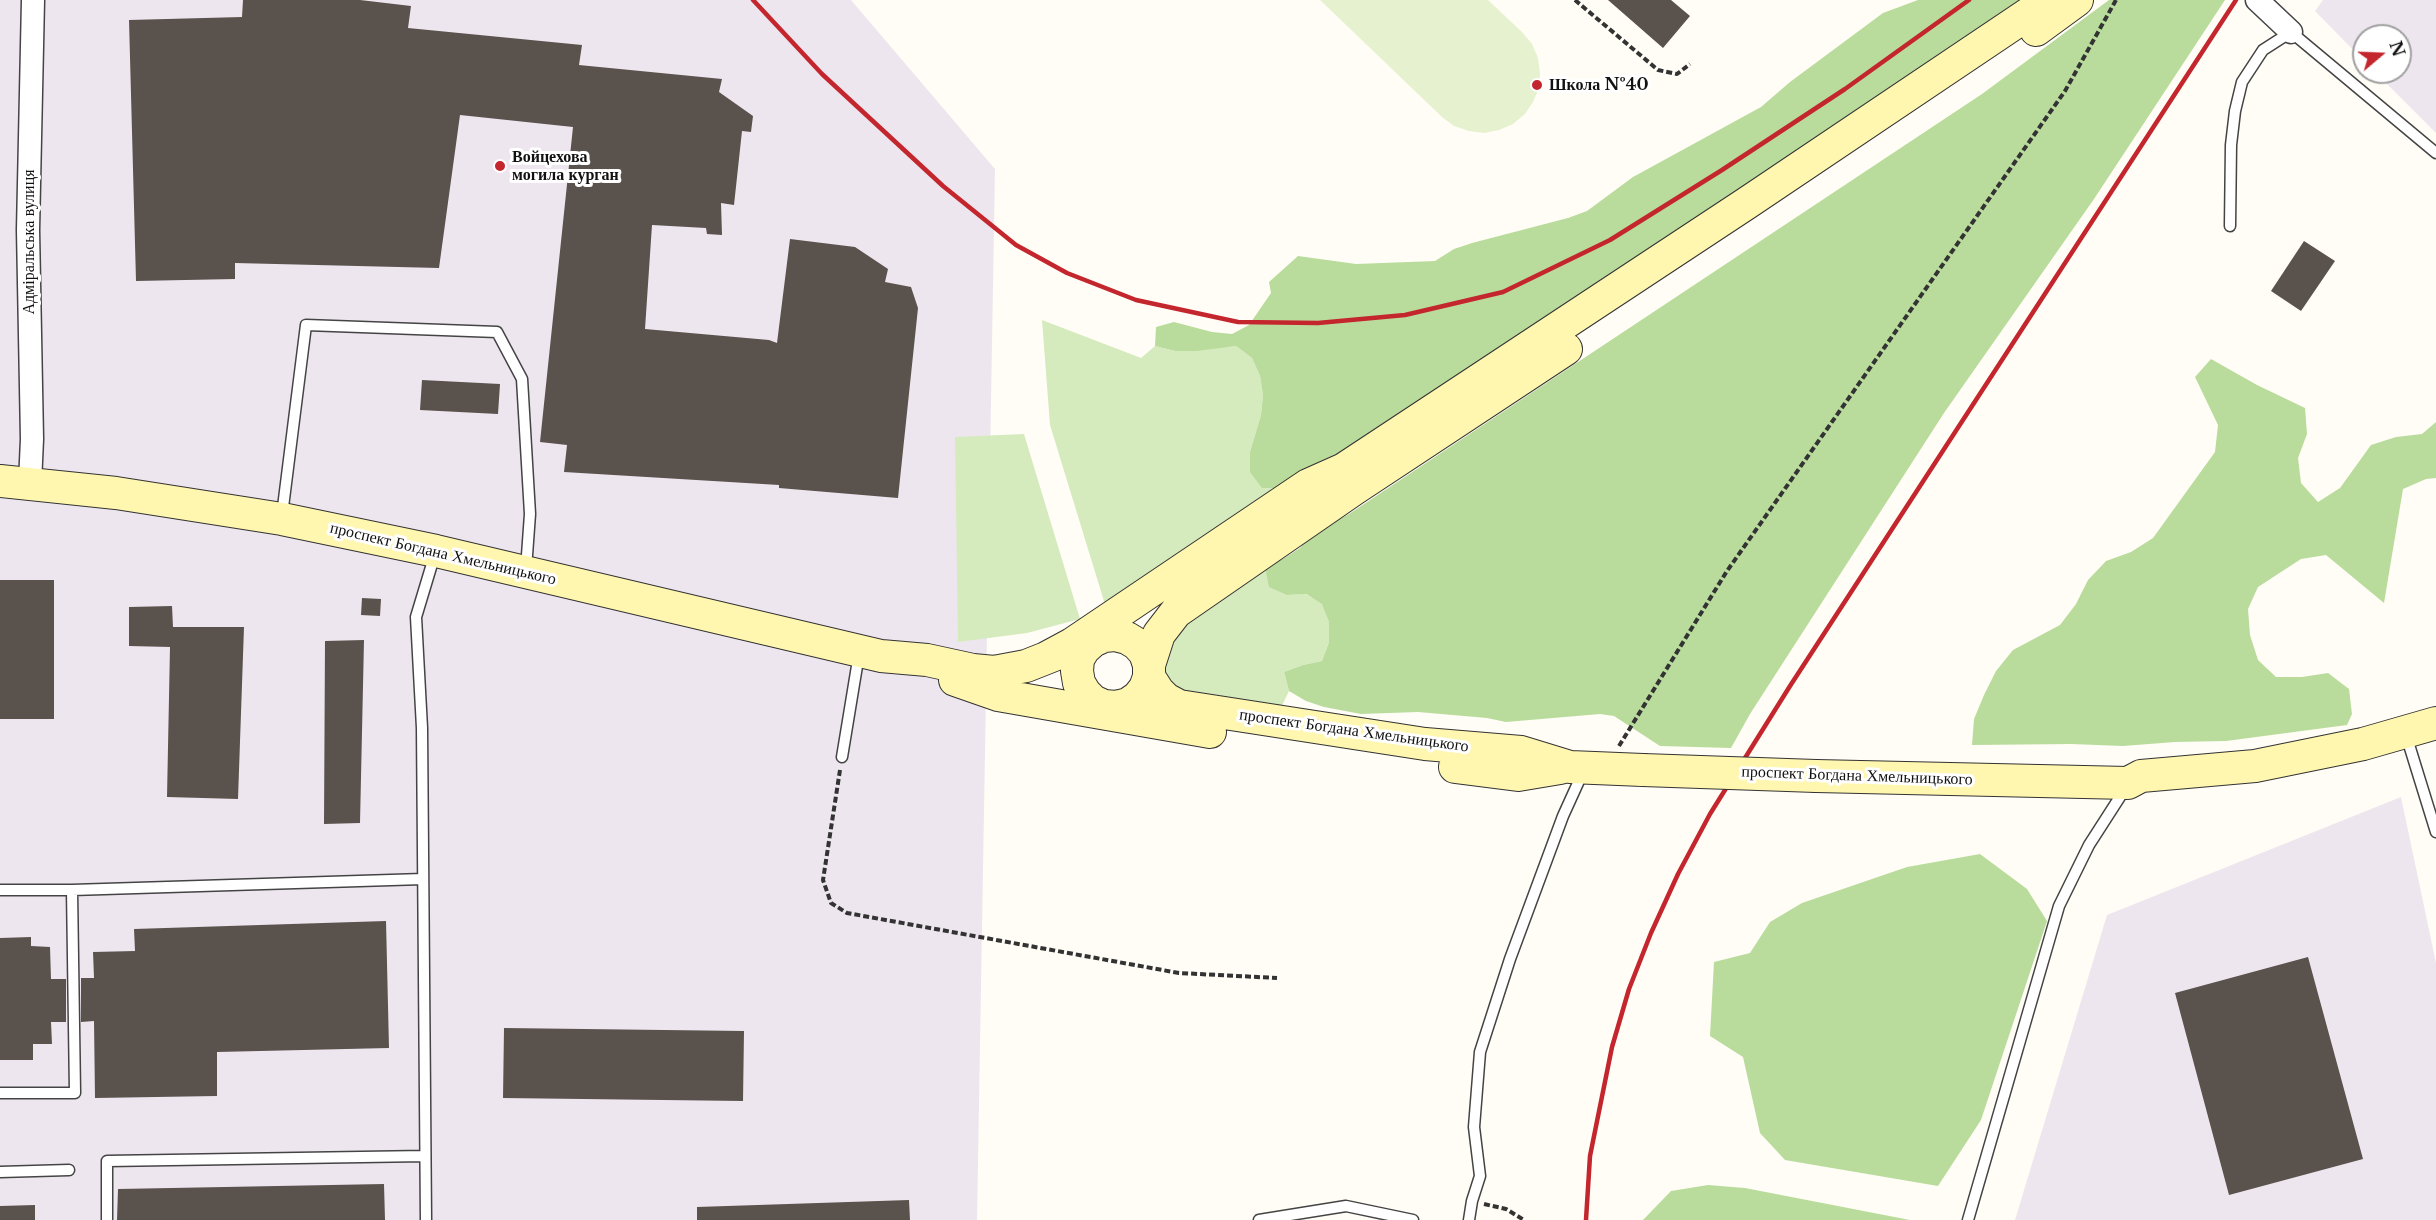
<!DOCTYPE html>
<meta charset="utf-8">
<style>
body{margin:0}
#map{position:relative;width:2436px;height:1220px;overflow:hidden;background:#fffdf5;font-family:"Libre Baskerville",serif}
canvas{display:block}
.north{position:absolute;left:2352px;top:24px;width:60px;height:60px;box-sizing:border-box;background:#fff;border:2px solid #a0a0a0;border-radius:50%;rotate:71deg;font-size:16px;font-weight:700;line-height:24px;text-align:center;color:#111}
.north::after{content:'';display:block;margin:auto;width:21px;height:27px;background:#c4262e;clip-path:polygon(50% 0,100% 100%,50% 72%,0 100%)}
</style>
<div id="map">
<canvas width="2436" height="1220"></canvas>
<div class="north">N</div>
</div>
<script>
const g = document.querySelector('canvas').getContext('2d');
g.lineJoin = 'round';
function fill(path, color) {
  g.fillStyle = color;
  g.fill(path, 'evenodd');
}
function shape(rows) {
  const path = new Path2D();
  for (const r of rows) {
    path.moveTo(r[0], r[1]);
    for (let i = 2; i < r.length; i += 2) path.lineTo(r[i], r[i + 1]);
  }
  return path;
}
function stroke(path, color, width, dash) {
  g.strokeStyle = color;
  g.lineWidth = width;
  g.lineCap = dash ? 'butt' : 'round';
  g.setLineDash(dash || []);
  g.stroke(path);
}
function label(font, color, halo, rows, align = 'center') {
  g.font = font + ' "Libre Baskerville",serif';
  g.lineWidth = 6;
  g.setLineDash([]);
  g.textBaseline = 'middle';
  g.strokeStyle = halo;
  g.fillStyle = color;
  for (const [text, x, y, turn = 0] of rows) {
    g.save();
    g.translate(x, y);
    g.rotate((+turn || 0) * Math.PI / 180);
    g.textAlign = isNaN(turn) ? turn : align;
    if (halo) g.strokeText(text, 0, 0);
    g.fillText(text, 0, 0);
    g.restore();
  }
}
const industrial = shape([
 [0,0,851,0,995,169,977,1220,0,1220],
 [2323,0,2436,0,2436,133,2375,72,2400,72,2400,36,2364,36,2364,61,2315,11],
 [2401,797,2436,963,2436,1220,2015,1220,2107,915]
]);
const green = shape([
 [1042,320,1141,358,1155,346,1175,351,1236,346,1252,358,1260,376,1263,395,1261,415,1250,452,1250,472,1282,488,1107,611,1050,425],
 [1024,434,1080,619,1027,633,958,642,955,437],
 [1265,567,1287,595,1305,594,1323,604,1329,622,1329,642,1322,661,1303,665,1284,672,1289,691,1278,714,1178,698,1166,683,1164,669,1171,637,1194,613]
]);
const forest = shape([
 [1918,0,2032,0,1318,468,1282,488,1262,488,1250,472,1250,452,1261,415,1263,395,1260,376,1252,358,1236,346,1196,351,1175,351,1155,346,1156,327,1174,322,1212,332,1232,334,1249,325,1271,293,1269,282,1298,256,1356,264,1435,261,1454,249,1472,243,1568,218,1587,211,1633,177,1761,107,1790,82,1883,13],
 [2109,0,2225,0,2094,199,1944,413,1750,714,1731,748,1660,746,1614,716,1600,714,1506,722,1487,718,1418,712,1361,714,1324,707,1306,701,1289,691,1284,672,1303,665,1322,661,1329,642,1329,622,1322,604,1306,594,1287,595,1269,587,1265,567,1283,559,1300,548,1313,533,1349,514,1982,94],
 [2211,359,2257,385,2305,408,2307,434,2298,458,2301,483,2318,502,2340,488,2371,445,2396,437,2422,434,2436,422,2436,478,2426,479,2403,489,2384,603,2326,555,2301,559,2258,587,2248,609,2250,635,2258,660,2276,677,2302,677,2328,673,2349,689,2352,714,2347,725,2226,741,2175,742,2123,746,2071,744,1972,745,1974,719,1984,695,1996,671,2013,650,2060,625,2076,604,2088,580,2106,561,2131,552,2153,538,2215,452,2218,425,2195,377],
 [1980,854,2027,889,2047,921,1981,1120,1938,1186,1785,1160,1760,1133,1743,1057,1710,1036,1714,962,1750,953,1770,922,1802,903,1907,867],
 [1708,1185,1745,1188,1910,1220,1643,1220,1671,1191]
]);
const pitch = shape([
 [1320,0,1488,0,1522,32,1532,44,1538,58,1540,73,1539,88,1533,102,1525,114,1513,124,1499,130,1484,133,1469,131,1454,126,1442,117]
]);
const building = shape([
 [243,0,360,0,411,6,408,28,582,45,579,65,722,79,719,92,753,116,751,132,742,131,734,205,721,203,722,235,707,234,706,228,652,225,645,329,769,340,777,343,790,239,855,247,888,269,885,282,911,287,918,308,898,498,779,488,779,485,564,472,567,445,540,442,573,127,460,115,439,268,235,263,235,279,136,281,129,20,242,17],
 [1608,0,1671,0,1690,16,1663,48],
 [2304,241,2335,261,2301,311,2271,291],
 [422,380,500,384,498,414,420,410],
 [0,580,54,580,54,719,0,719],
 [362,598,381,599,380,616,361,615],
 [172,606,173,627,244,627,238,799,167,797,170,647,129,646,129,607],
 [364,640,360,823,324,824,325,641],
 [386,921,389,1048,217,1052,217,1096,95,1098,94,1021,81,1022,81,978,94,978,93,952,135,951,134,929],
 [31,937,31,946,50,947,51,979,66,979,66,1022,51,1022,52,1044,33,1044,33,1060,0,1060,0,938],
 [2308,957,2363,1159,2229,1195,2175,993],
 [504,1028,744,1031,743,1101,503,1098],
 [384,1184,385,1220,117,1220,118,1189],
 [909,1200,910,1220,697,1220,697,1207],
 [35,1205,35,1220,0,1220,0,1206]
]);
const path = shape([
 [1575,0,1658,70,1677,74,1690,64],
 [1619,746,1727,571,2065,91,2116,0],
 [840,770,823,880,831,903,847,913,1179,973,1277,978],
 [1484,1204,1506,1209,1524,1220]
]);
const lane = shape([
 [2230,226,2231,145,2235,111,2242,82,2263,50,2291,32,2436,153],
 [282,515,306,325,497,332,522,379,530,514,526,569],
 [2406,735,2436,832],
 [842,757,859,654],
 [0,890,72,890,423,879],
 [0,1093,75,1093,72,890],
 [0,1172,69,1170],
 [107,1220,107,1161,425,1156],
 [426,1220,422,728,416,617,435,554],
 [1259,1220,1346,1206,1413,1220],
 [1469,1220,1472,1201,1480,1176,1474,1127,1480,1052,1510,959,1563,816,1583,772],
 [1968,1220,2059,906,2089,845,2125,789]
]);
const street = shape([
 [2257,0,2291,32],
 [30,483,32,439,28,230,33,0]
]);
const secondary = shape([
 [2036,30,2077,0],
 [0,481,116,493,282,519,436,551,881,656,927,660,973,670,994,672,1026,666,1064,651],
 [1046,658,1072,644,1308,485,1344,469,1747,203,2049,0],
 [1149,665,1159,634,1176,612,1354,489,1566,349],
 [1149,677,1145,688,1138,697,1128,704,1116,707,1104,706,1093,701,1085,693,1079,683,1077,671,1078,659,1084,649,1093,641,1104,636,1115,635,1127,638,1137,644,1145,653,1149,665,1149,677,1158,691,1166,699,1179,706,1425,744,1521,752,1570,767,1643,770],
 [955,680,998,695,1210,732],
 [1455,767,1518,775,1560,768],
 [1816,776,2128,783,2141,776,2255,766,2363,744,2436,723]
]);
const rail = shape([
 [753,0,822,74,943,186,1016,245,1067,273,1136,300,1238,322,1318,323,1405,315,1503,292,1610,240,1722,170,1845,89,1969,0],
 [1586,1220,1590,1156,1612,1047,1629,989,1651,933,1678,874,1710,814,1790,686,2236,0]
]);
const secondaryBridge = shape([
 [1643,770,1816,776]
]);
const markers = [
 [1537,85,6,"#c4262e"],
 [500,166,6,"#c4262e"]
];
const poiNames = [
 ["Школа №40",1549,85],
 ["Войцехова",512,157],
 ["могила курган",512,175]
];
const streetNames = [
 ["Адміральська вулиця",29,242,-90],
 ["проспект Богдана Хмельницького",443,554,13],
 ["проспект Богдана Хмельницького",1354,731,8],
 ["проспект Богдана Хмельницького",1857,776,2]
];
fill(industrial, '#eee6ef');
fill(green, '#d5ebbd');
fill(forest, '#b9dc9c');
fill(pitch, '#e6f2cf');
fill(building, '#5a524d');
stroke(lane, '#444', 13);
stroke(street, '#444', 25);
stroke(secondary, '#333', 34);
stroke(path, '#333', 4, [6, 3]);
stroke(lane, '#fff', 10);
stroke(street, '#fff', 22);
stroke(secondary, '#fff6b0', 32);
stroke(rail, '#c4262e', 4.5);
stroke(secondaryBridge, '#333', 34, []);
stroke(secondaryBridge, '#fff6b0', 32);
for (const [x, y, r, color] of markers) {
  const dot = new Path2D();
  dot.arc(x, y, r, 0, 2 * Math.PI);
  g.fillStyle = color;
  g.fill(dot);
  stroke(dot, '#fff', 2);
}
label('bold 16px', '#111', '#fff', poiNames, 'left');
label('16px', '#111', '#fff', streetNames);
</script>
